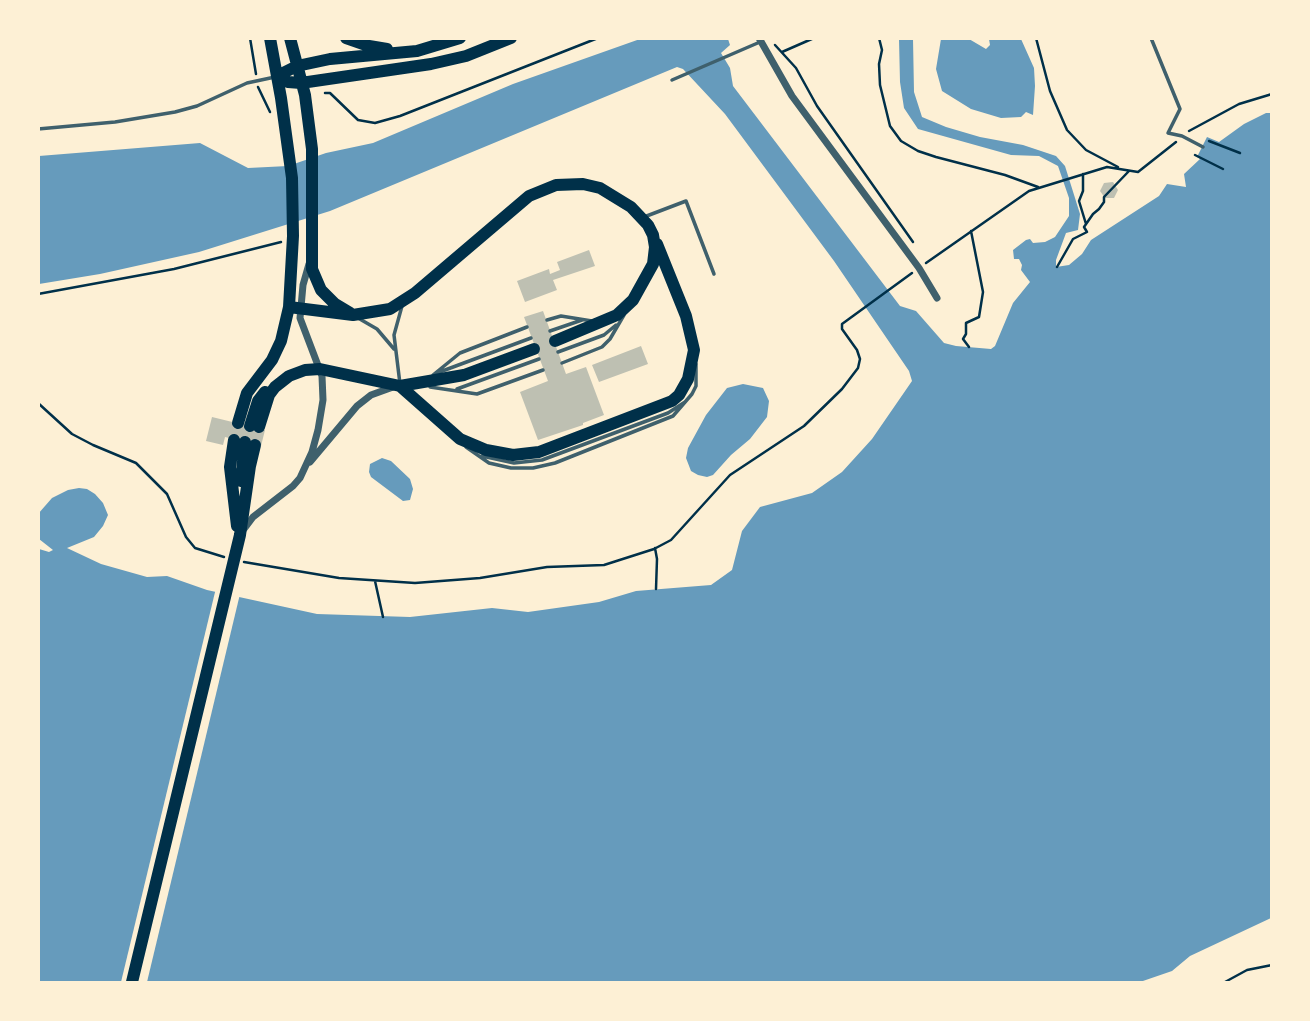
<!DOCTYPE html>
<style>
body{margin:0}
#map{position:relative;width:1310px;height:1021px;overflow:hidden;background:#fdf0d5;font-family:"Alegreya Sans",sans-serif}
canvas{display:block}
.frame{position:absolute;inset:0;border:40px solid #fdf0d5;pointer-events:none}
</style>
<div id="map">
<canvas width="1310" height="1021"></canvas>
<div class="frame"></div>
</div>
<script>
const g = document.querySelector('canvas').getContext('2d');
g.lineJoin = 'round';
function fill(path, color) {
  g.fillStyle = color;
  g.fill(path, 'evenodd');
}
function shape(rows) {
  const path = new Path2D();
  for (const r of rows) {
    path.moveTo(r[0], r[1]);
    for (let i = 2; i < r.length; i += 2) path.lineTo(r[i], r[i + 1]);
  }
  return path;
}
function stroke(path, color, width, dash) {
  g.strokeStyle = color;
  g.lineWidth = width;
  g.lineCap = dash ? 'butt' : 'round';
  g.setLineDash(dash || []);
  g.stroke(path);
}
const water = shape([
 [640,39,728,39,730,45,721,53,730,68,733,86,900,306,916,311,944,343,956,346,991,349,995,346,1013,303,1030,282,1021,270,1022,265,1019,259,1014,259,1013,250,1026,240,1030,239,1033,243,1045,242,1055,237,1069,216,1069,198,1058,166,1039,156,1011,155,918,129,904,108,900,82,899,39,913,39,914,92,922,117,946,127,980,137,1023,145,1056,156,1065,166,1080,214,1078,230,1066,233,1056,260,1056,267,1069,265,1082,254,1091,240,1159,196,1167,184,1186,187,1184,174,1200,159,1197,157,1207,137,1219,142,1244,124,1266,113,1271,113,1271,918,1190,956,1172,971,1140,982,39,982,39,549,49,552,53,550,39,539,38,514,52,498,68,490,79,488,87,489,95,494,103,503,108,515,103,526,94,537,67,548,101,564,147,577,167,576,207,590,317,614,410,617,492,608,528,612,599,602,636,591,711,585,732,570,742,531,760,507,812,493,842,472,872,439,912,381,909,371,834,261,725,114,683,69,677,67,330,211,199,252,100,274,39,284,39,156,200,143,248,168,288,166,326,153,373,143,513,84],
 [941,39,969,39,986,49,990,45,989,39,1021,39,1034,68,1035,86,1033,115,1026,112,1021,117,1001,118,971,109,942,91,936,69],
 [743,384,763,388,769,401,767,417,750,439,731,455,713,475,707,477,698,475,691,471,686,458,688,448,706,415,727,388],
 [382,458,391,461,410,479,413,489,410,500,403,501,371,477,369,472,370,464]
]);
const pier = shape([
 [216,588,240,594,147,982,121,982]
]);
const building = shape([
 [1113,182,1118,190,1114,198,1105,198,1100,191,1104,183],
 [589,250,595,266,553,280,557,290,525,302,517,281,549,269,550,274,560,270,557,262],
 [543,311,566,374,586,367,604,415,583,423,583,425,538,440,520,392,548,381,524,317],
 [641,346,648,364,599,382,592,365],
 [212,417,265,430,261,446,225,437,223,445,206,441]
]);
const path = shape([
 [250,38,256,74],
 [879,38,882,50,879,64,880,85,890,126,901,141,918,151,936,157,1005,175,1038,187],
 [1036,38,1050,91,1067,130,1086,150,1118,167],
 [775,45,796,68,817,106,913,242],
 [782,52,814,38],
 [258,87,270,112],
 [325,93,330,93,358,120,375,123,400,116,598,38],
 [1189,131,1239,104,1272,94],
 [1209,141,1240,153],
 [1195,155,1223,169],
 [1083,174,1083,191,1079,201,1086,224],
 [926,263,1029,191,1107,167,1138,172,1176,142],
 [1057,267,1073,239,1087,232,1084,227,1093,214,1099,209,1104,202,1104,197,1129,171],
 [38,294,174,269,281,242],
 [969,347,963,339,966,334,966,323,979,317,983,292,971,231],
 [38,403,72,434,93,445,136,463,167,494,186,537,195,548,224,557],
 [655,548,657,559,656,589],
 [244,562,339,578,415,583,480,578,547,567,604,565,654,549,671,540,730,475,804,426,842,389,858,368,860,359,857,350,842,329,842,324,912,273],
 [375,581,383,617],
 [1225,982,1247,970,1272,965]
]);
const service = shape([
 [1151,38,1180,109,1168,133,1182,136,1203,147],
 [672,80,760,42],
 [38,129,115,122,175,112,197,106,247,83,275,77],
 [644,217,686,201,714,274],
 [358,318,377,329,394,349],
 [547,320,561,316,592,321],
 [550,331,582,320],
 [558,352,604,335,616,325],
 [562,363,602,347,610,339,624,315],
 [437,373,531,338],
 [433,375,460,353,527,327],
 [400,384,394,335,402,306],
 [430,387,477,394,543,370],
 [457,389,539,359],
 [466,447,489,463,511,468,533,468,555,463,673,416,692,394,696,386,696,364],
 [482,456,514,463,542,460,668,413,685,402]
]);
const minor = shape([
 [759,38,792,96,919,268,937,298],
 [310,462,357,406,371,395,393,387],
 [244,529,253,517,293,486,300,478,312,452,318,430,323,400,322,376,300,318,303,285,309,264]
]);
const primary = shape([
 [290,38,305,95,312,149,312,269,321,290,335,304,350,313],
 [346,38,369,46,387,49],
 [277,76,288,82,301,83,431,64,466,56,511,38],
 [277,76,297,66,330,59,417,51,460,38],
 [289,307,353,315,390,309,415,293,529,196,556,185,583,184,600,188,631,207,648,225,653,235,655,247,653,264,633,300,617,315,555,341],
 [400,386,460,439,486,450,513,455,539,452,672,401,679,395,688,379,694,350,686,316,657,244],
 [238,423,247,393,272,360,281,341,289,307,293,236,292,178,281,98,270,38],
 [250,426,258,401,265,392],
 [259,427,269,395,275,387,289,376,305,370,320,369,400,386,464,375,534,349],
 [234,440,230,467,237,526],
 [241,481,245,442],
 [132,982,240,535,250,466,255,445]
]);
fill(water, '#669bbc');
fill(pier, '#fdf0d5');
fill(building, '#bec0b2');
stroke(path, '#003049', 2.5);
stroke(service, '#3f606c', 3.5);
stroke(minor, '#3f606c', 7);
stroke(primary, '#003049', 12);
</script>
